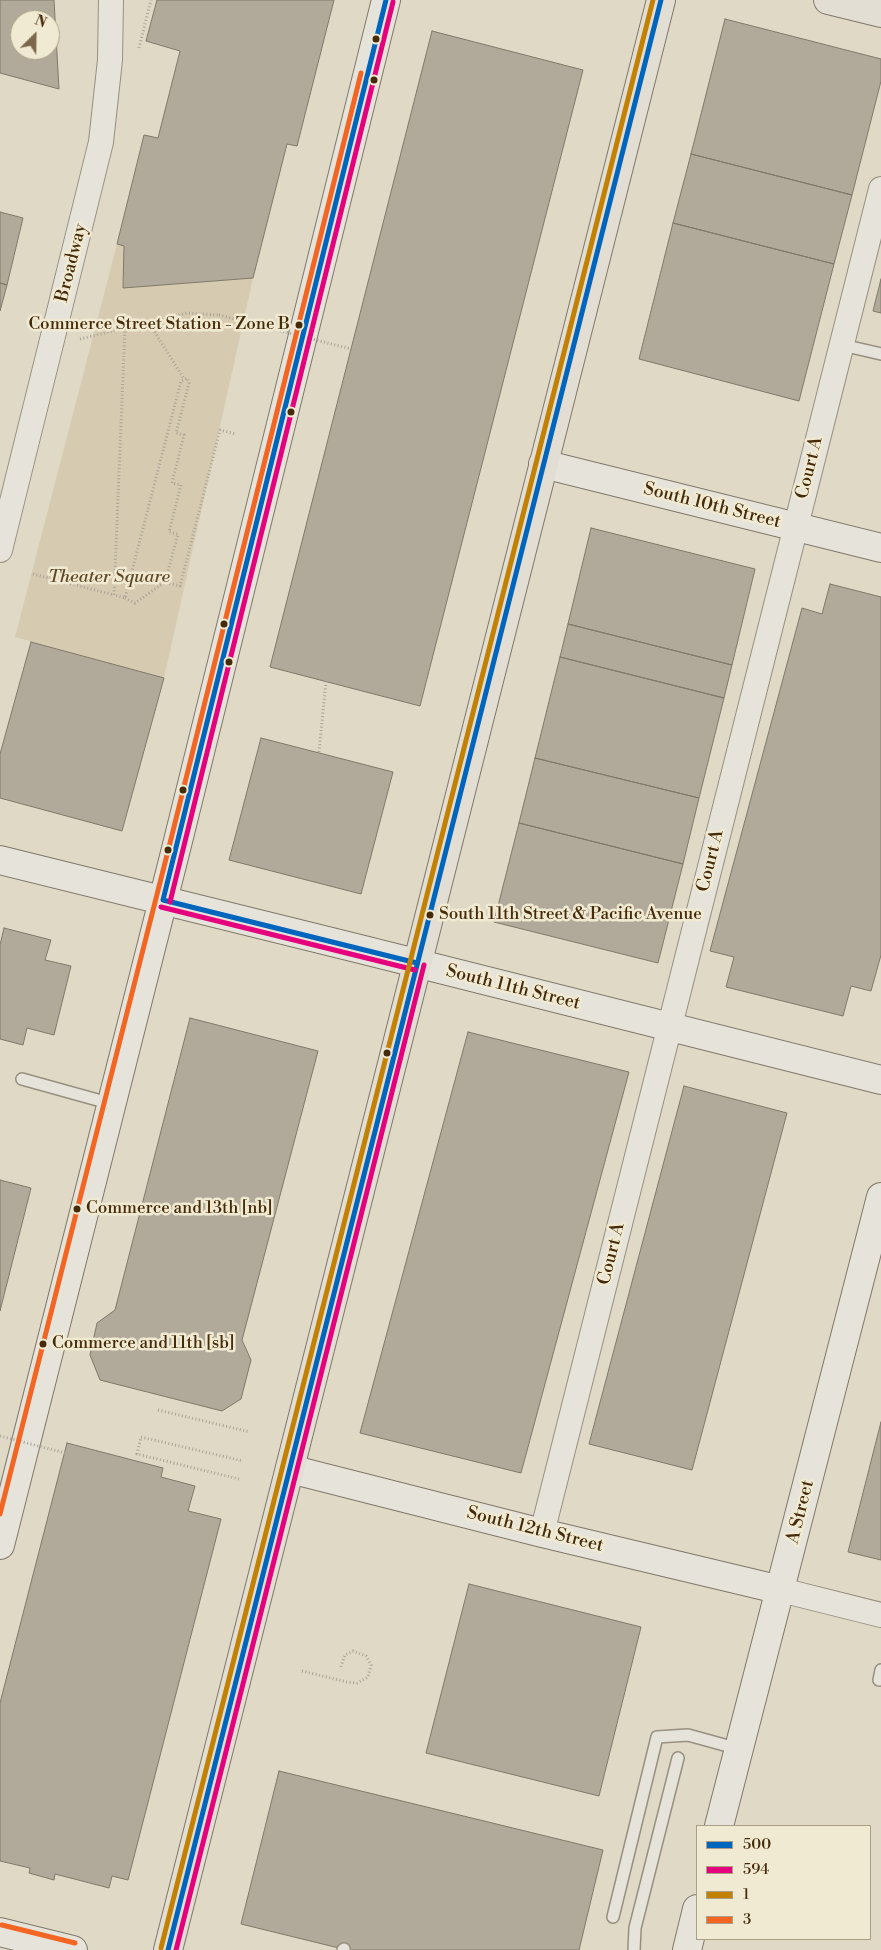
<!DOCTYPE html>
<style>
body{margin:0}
#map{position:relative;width:881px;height:1950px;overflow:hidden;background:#e0d9c6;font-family:"Libre Bodoni",serif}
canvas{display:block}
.legend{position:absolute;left:696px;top:1825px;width:175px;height:115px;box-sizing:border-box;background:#f1ead3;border:1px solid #ac9e83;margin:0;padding:6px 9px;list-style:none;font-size:15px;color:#452b0a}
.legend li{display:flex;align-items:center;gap:10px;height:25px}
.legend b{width:25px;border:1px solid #ac9e83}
.north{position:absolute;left:10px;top:10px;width:50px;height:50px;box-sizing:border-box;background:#f1ead3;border:1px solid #ac9e83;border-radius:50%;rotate:23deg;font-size:14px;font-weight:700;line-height:20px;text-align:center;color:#452b0a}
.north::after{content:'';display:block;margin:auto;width:18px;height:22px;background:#7b684c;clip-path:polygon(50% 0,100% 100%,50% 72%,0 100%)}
</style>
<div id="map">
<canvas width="881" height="1950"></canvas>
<ul class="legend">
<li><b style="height:6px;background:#0065bd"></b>500</li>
<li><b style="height:6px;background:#e5007d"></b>594</li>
<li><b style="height:6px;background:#c28103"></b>1</li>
<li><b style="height:6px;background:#f26522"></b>3</li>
</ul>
<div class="north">N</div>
</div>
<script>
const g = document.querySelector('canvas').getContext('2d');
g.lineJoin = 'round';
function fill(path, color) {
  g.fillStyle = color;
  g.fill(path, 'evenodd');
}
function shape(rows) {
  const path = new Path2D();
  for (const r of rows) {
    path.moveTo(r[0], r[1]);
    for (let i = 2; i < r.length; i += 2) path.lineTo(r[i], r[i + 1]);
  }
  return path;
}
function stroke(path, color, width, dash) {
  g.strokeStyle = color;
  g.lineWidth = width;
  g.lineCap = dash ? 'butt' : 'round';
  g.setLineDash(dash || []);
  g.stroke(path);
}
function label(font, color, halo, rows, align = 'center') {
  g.font = font + ' "Libre Bodoni",serif';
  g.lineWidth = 5;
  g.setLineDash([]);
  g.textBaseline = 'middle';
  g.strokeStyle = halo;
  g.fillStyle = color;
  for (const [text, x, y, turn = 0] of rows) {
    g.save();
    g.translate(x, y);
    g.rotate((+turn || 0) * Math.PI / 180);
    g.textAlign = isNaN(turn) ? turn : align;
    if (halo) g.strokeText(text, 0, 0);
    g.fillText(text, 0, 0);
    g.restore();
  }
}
const green = shape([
 [117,244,124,246,123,288,253,278,164,678,15,637]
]);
const building = shape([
 [0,0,54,0,59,89,0,73,0,0],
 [20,20,50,20,50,50,20,50,20,20],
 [157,0,334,0,297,146,287,144,253,278,123,288,124,246,117,244,144,135,158,138,180,51,146,41,157,0],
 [725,19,881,59,881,81,852,195,691,154,725,19],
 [432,31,583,70,420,706,270,667,432,31],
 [691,154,852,195,834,264,673,223,691,154],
 [0,212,23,218,7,285,0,283,0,212],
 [673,223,834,264,799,401,639,359,673,223],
 [881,279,881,313,873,311,881,279],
 [0,283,7,285,0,311,0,283],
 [591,528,755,569,732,665,568,624,591,528],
 [830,584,881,597,881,955,871,991,851,986,843,1016,726,987,734,957,710,951,802,608,822,614,830,584],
 [568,624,732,665,724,698,560,657,568,624],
 [31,642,164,678,122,831,0,798,0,754,31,642],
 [560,657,724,698,699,798,535,758,560,657],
 [261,738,393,772,361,894,229,860,261,738],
 [535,758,699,798,683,864,519,823,535,758],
 [519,823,683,864,658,963,494,922,519,823],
 [4,928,51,940,45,960,71,966,54,1035,27,1028,23,1045,0,1039,0,945,4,928],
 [190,1018,318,1051,242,1340,251,1360,241,1399,222,1411,100,1380,90,1355,97,1323,115,1310,190,1018],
 [468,1032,629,1072,521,1473,360,1433,468,1032],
 [684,1086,787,1113,692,1470,589,1444,684,1086],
 [0,1180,31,1188,0,1311,0,1180],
 [881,1422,881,1560,848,1552,881,1422],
 [67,1443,163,1468,161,1477,195,1486,188,1511,221,1519,128,1880,112,1876,109,1888,55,1874,54,1880,29,1873,30,1868,0,1861,0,1703,67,1443],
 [469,1584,641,1627,599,1796,426,1753,469,1584],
 [279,1771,603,1850,579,1950,347,1950,241,1924,279,1771]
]);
const path = shape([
 [139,48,151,0],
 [149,323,184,379],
 [125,328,114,595,125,598,181,381,187,378,189,383,176,433,184,435,172,483,181,485,169,532,178,534,165,582,180,586,220,430,236,434],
 [80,339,187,313,219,315],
 [33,574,114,595],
 [125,598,135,603,165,582],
 [319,752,326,681],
 [158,1410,250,1432],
 [239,1479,137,1454,141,1437,243,1461],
 [302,1671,347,1682,357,1683,368,1677,371,1665,366,1656,353,1651,345,1655,340,1669]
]);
const lane = shape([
 [842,345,881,354],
 [22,1079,112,1104],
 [879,1680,881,1670],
 [613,1917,657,1737,688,1735,739,1749],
 [343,1950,344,1949],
 [634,1950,635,1928,678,1758]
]);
const street = shape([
 [0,550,101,142,110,60,111,0],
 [542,1533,881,189],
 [781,1590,881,1615]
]);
const secondary = shape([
 [543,464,881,548],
 [0,860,360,949,881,1080],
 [290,1469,542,1533,781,1590],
 [0,1545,176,849,386,0],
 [719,1826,881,1197],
 [0,1932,73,1950],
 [687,1950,697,1909]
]);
const primary = shape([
 [828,0,881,13],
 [168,1950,661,0]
]);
const pathBridge = shape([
 [219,315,351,349],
 [0,1436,65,1453]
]);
const bus1 = shape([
 [386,0,163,900,417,963],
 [168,1950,661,0]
]);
const bus2 = shape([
 [170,902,393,2],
 [161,907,415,970],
 [176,1950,424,965]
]);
const bus3 = shape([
 [161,1948,653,0]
]);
const bus4 = shape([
 [0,1514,169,847,361,73],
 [2,1925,75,1943]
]);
const markers = [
 [376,39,4.5,"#452b0a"],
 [374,80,4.5,"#452b0a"],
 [299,325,4.5,"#452b0a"],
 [291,412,4.5,"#452b0a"],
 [224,624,4.5,"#452b0a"],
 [229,662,4.5,"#452b0a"],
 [183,790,4.5,"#452b0a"],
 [168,850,4.5,"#452b0a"],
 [430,915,4.5,"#452b0a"],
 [387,1053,4.5,"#452b0a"],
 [77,1209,4.5,"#452b0a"],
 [43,1344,4.5,"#452b0a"]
];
const busNames = [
 ["Commerce Street Station - Zone B",290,325,"right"],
 ["South 11th Street & Pacific Avenue",439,915],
 ["Commerce and 13th [nb]",86,1209],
 ["Commerce and 11th [sb]",52,1344]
];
const streetNames = [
 ["Broadway",72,263,-76],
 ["Court A",810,468,-76],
 ["South 10th Street",712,506,14],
 ["Court A",711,861,-76],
 ["South 11th Street",513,988,14],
 ["Court A",612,1254,-76],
 ["A Street",801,1512,-76],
 ["South 12th Street",535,1530,14]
];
const parkNames = [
 ["Theater Square",109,578]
];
fill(green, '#d6cbb0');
fill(building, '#b1aa9b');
stroke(building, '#807869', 1);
stroke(lane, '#979081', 14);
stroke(street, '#979081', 26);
stroke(secondary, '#807869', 30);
stroke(primary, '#807869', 30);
stroke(path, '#a9a398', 3, [1, 2.5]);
stroke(lane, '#e6e3da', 11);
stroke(street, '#e6e3da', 24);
stroke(secondary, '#e6e3da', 28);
stroke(primary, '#e2ded4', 28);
stroke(pathBridge, '#a9a398', 3, [1, 2.5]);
stroke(bus1, '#0065bd', 5);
stroke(bus2, '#e5007d', 5);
stroke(bus3, '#c28103', 5);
stroke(bus4, '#f26522', 5);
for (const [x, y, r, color] of markers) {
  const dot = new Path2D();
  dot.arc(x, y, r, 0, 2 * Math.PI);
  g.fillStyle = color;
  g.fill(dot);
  stroke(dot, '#f1ead3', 2);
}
label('17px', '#452b0a', '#f1ead3', busNames, 'left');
label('18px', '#452b0a', '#f1ead3', streetNames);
label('italic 18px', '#604928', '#f1ead3', parkNames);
</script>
